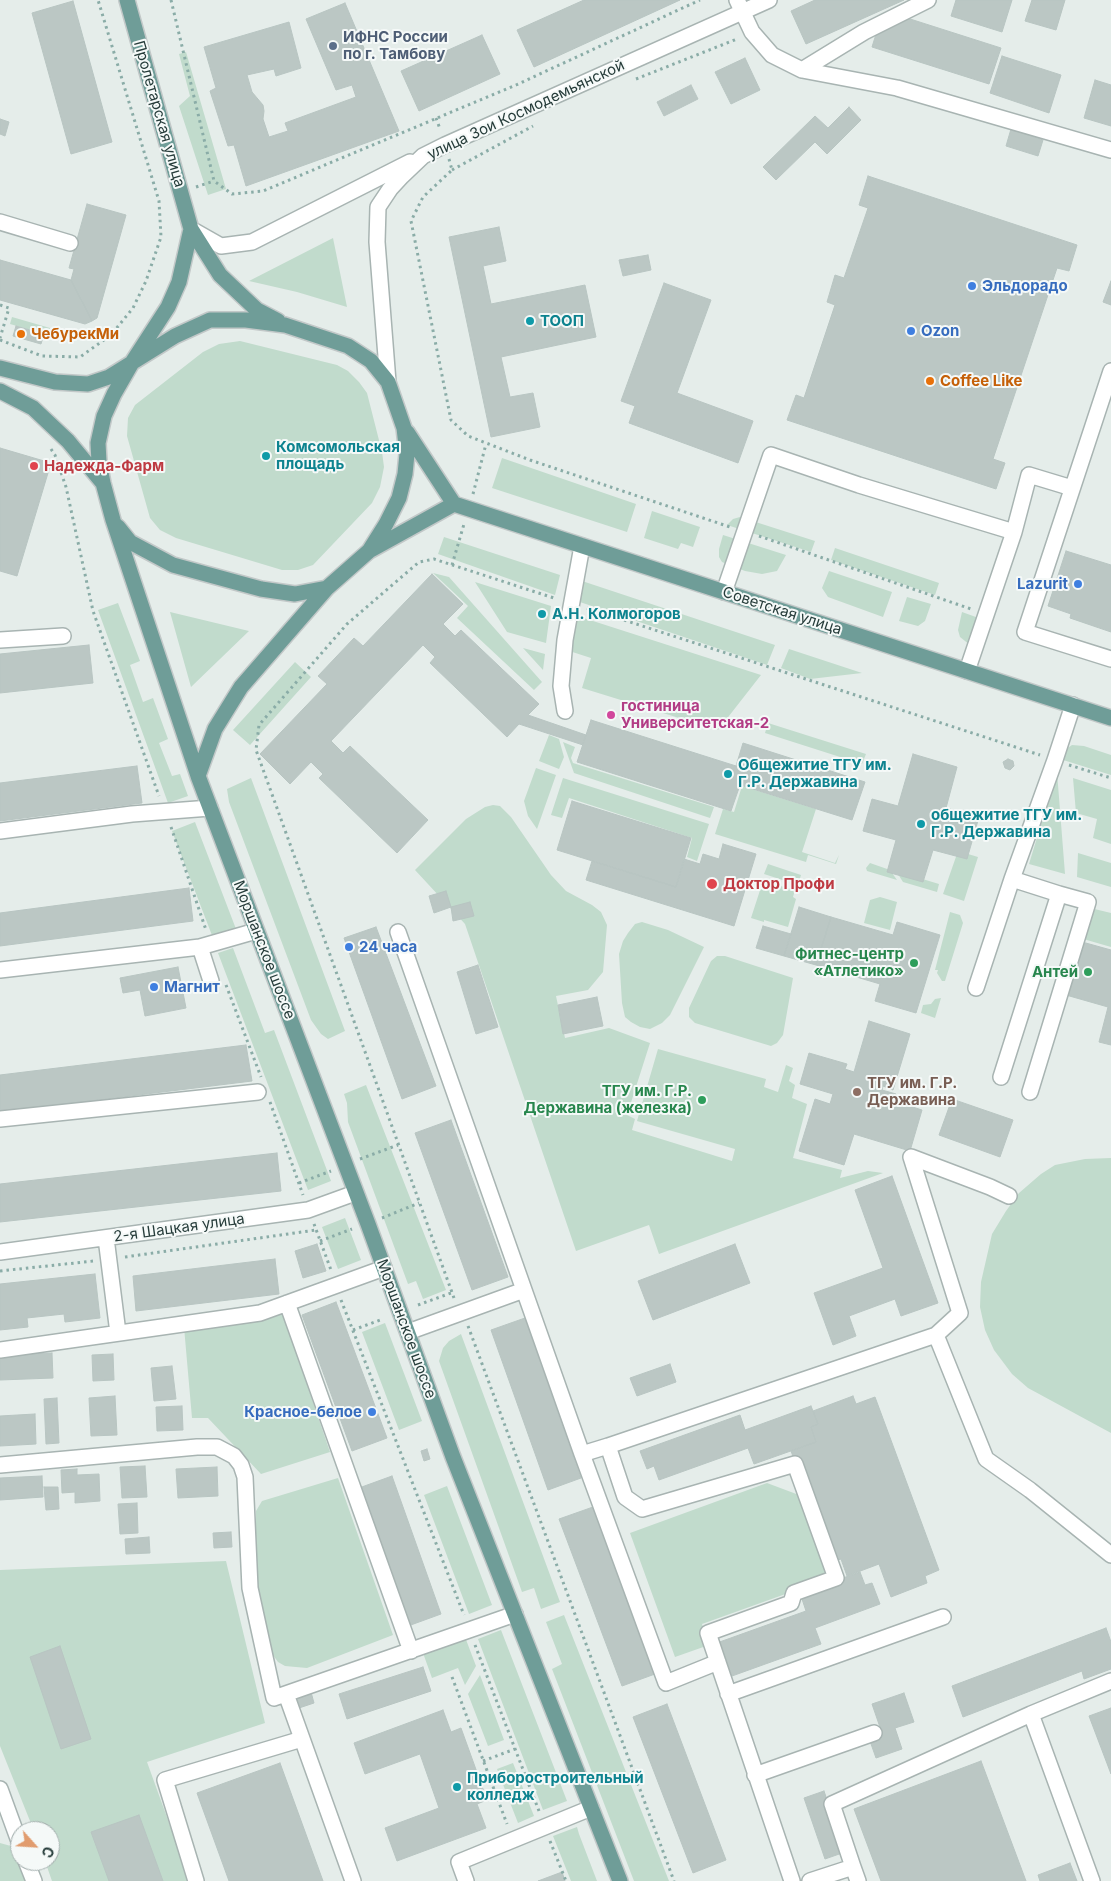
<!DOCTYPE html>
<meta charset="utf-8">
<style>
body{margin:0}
#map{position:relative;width:1111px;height:1881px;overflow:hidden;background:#e5edea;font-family:Inter,sans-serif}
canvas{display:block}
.north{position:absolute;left:10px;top:1821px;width:50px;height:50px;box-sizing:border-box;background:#f5f9f8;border:1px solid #a2adac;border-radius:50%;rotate:116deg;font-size:14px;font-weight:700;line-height:20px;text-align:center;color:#263c3a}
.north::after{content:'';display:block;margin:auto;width:18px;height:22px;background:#e19c6e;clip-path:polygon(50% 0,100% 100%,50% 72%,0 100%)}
</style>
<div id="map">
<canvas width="1111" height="1881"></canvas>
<div class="north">С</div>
</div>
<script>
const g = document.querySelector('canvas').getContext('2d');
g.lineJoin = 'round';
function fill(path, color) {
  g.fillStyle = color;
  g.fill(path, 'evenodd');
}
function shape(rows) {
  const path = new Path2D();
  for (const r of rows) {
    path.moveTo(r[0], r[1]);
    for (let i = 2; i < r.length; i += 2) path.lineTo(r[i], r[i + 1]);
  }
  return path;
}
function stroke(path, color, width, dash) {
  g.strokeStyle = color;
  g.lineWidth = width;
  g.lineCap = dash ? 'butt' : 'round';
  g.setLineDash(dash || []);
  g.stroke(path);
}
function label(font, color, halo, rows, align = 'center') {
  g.font = font + ' Inter,sans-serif';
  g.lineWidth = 4;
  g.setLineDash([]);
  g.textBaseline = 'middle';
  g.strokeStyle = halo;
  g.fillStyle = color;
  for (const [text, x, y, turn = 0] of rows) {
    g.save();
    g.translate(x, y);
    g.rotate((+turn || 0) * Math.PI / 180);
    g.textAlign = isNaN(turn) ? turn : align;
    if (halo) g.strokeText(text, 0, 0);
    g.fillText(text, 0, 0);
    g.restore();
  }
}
const green = shape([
 [186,52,226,189,208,195,179,106,190,96,179,54],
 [333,238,347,307,297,292,249,281],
 [12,317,50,328,48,335,10,324],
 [240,341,337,365,348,371,359,382,367,393,382,452,384,467,380,487,372,503,313,565,298,570,282,570,176,538,160,530,150,518,127,436,128,418,135,405,203,352,219,344],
 [502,458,636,504,627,532,492,488],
 [652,511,700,527,693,547,681,543,678,549,644,538],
 [740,517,815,541,811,552,727,525,733,519],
 [723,535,786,555,777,571,762,574,745,571,722,562,719,557,719,549],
 [444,537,560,575,555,595,438,554],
 [835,548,939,583,935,595,831,560],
 [829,571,892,592,883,617,828,597,822,588],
 [433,573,449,577,542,682,534,690,457,618,468,606],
 [573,578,775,645,767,665,568,598],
 [475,582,551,606,546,643,507,632],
 [907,597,931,604,925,621,918,626,899,621],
 [118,603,140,661,130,665,143,702,153,698,168,739,159,743,172,776,180,774,188,796,168,803,98,610],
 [170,612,249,631,191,687],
 [565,612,761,675,718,730,582,688,591,658,560,648],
 [962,612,987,621,970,645,960,637,958,630],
 [523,648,545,654,543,670],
 [789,649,862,673,810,679,781,668],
 [295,662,311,677,250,745,233,730],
 [768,723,866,754,862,764,765,733],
 [549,735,559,739,564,757,559,769,539,761],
 [563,742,575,747,571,758,573,763,714,807,710,818,574,773],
 [1072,745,1084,746,1111,755,1111,775,1060,759,1063,751],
 [536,768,556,775,537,829,528,816,524,801],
 [1057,772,1065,874,1029,864],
 [251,778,345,1031,328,1039,321,1034,311,1020,229,802,227,789],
 [563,778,709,824,697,861,687,857,692,838,569,798,562,818,551,815],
 [1073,778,1111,790,1111,844,1093,838,1097,819,1076,813],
 [742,786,816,809,802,852,835,863,839,855,836,864,808,855,806,862,715,834,723,809,734,812],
 [493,805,500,806,511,817,551,875,566,891,592,905,601,912,607,925,603,972,588,990,556,996,565,1038,609,1028,650,1043,627,1115,635,1119,632,1130,732,1161,735,1149,637,1121,658,1049,766,1079,764,1087,778,1092,786,1065,793,1068,789,1081,795,1085,792,1098,807,1104,793,1158,842,1170,840,1178,868,1171,883,1173,659,1254,649,1225,576,1251,465,924,415,870,466,819,485,807],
 [195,822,236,929,213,938,172,831],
 [958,851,978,857,964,901,943,894],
 [1078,853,1111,863,1111,887,1077,877],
 [870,863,890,870,897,880,867,871,866,868],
 [768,864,801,875,798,885,764,874],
 [896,871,939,884,937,892,903,882],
 [763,881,795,890,793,897,796,899,788,927,764,920,764,922,751,918],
 [880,897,897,902,890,930,864,923,870,900],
 [1082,906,1111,913,1111,947,1073,936],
 [950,912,960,915,963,923,945,981,942,981,937,973,938,970,935,970],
 [642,922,668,930,704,947,670,1015,662,1023,650,1029,640,1027,631,1022,625,1017,622,1003,619,954,623,941,628,933,635,924],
 [233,948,265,1033,274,1030,331,1181,308,1190,218,953],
 [717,956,725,956,793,978,783,1035,777,1043,771,1046,695,1023,689,1017,689,1008,711,961],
 [941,998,935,1018,921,1013,923,1005,931,1004,935,999],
 [366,1085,446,1290,423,1299,416,1281,408,1284,348,1122,347,1103,344,1094],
 [1111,1158,1111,1433,1028,1388,1012,1374,994,1350,985,1330,980,1307,981,1282,992,1234,1006,1211,1019,1193,1041,1174,1055,1165,1085,1159],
 [345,1218,361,1260,338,1269,322,1227],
 [283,1314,330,1452,261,1474,208,1418,192,1418,184,1327],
 [385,1323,422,1421,399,1430,362,1332],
 [461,1334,560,1602,541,1609,534,1588,522,1592,439,1361,443,1348,449,1341],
 [338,1478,393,1635,307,1668,285,1666,278,1662,273,1655,256,1579,256,1511,262,1501],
 [767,1483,799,1495,830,1578,702,1624,709,1645,675,1657,630,1533],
 [447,1486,492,1605,469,1614,424,1495],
 [226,1561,265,1723,147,1762,190,1881,52,1881,45,1861,50,1861,50,1831,34,1831,0,1746,0,1570],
 [564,1615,669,1881,634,1881,552,1669,562,1664,546,1622],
 [501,1630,567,1801,543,1810,478,1639],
 [465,1637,476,1666,465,1685,458,1668,432,1678,423,1653],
 [480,1675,504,1740,488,1746,468,1694],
 [513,1763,534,1816,518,1823,497,1769],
 [577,1827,579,1834,597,1881,571,1881,553,1836],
 [0,1843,18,1848,20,1861,30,1881,0,1881]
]);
const building = shape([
 [584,0,680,0,534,67,517,30,584,0],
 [815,0,904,0,806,44,791,11,815,0],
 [956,0,1012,0,1002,32,951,16,956,0],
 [1032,0,1065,0,1056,30,1025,21,1032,0],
 [73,1,112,142,71,154,32,13,73,1],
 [345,3,399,131,246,186,234,145,228,146,210,91,216,88,204,47,289,22,301,68,276,76,274,69,247,75,252,92,263,105,264,111,263,119,269,137,288,131,285,123,356,97,352,85,336,90,306,19,345,3],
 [907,18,1001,48,989,84,872,47,877,31,907,18],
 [482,35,500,74,419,111,401,71,482,35],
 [1002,56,1061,75,1049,113,990,93,1002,56],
 [745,58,760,90,731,104,715,72,745,58],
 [1095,80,1111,85,1111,126,1084,118,1095,80],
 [691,85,698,99,664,116,657,102,691,85],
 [849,107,861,120,827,154,815,142,776,180,763,167,815,116,828,128,849,107],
 [0,119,9,122,5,136,0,134,0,119],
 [1011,129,1043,140,1038,156,1006,146,1011,129],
 [868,176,1077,245,1069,271,1057,268,993,459,1005,463,996,489,787,420,796,395,804,398,835,305,827,302,835,275,844,278,868,208,859,205,868,176],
 [87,204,126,215,97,318,92,321,71,280,74,269,69,268,87,204],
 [499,227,506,261,483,266,491,304,585,285,596,337,501,357,510,397,533,393,540,427,491,437,449,237,499,227],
 [648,255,651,270,623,276,619,260,648,255],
 [0,260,71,280,92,321,85,324,0,300,0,260],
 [1111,281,1111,305,1103,302,1111,281],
 [664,283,711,300,677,393,753,421,738,463,629,423,635,406,621,401,664,283],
 [16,326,44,334,41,344,13,336,16,326],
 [0,448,51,463,17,576,0,571,0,448],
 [1066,551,1111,565,1111,632,1070,618,1071,614,1048,606,1066,551],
 [432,574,463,604,443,624,455,636,461,630,539,704,528,715,586,735,583,745,519,724,507,737,430,663,435,657,423,645,331,741,343,753,350,746,428,820,397,853,319,778,323,774,311,762,290,784,260,754,327,684,318,676,354,638,363,646,432,574],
 [89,645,93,683,0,693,0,654,89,645],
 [591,720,736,766,743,743,865,782,852,820,740,785,731,811,577,762,591,720],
 [913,754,957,767,946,808,979,817,967,859,933,850,923,882,887,872,896,840,863,831,872,799,898,806,913,754],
 [1008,759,1013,761,1014,766,1010,770,1005,768,1003,762,1008,759],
 [137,766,142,803,0,821,0,783,137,766],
 [572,801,691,838,676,887,557,850,572,801],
 [723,844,756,854,734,926,586,880,592,861,676,887,684,859,700,864,703,854,719,859,723,844],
 [189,888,193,921,0,946,0,913,189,888],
 [446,891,451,907,434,913,429,896,446,891],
 [470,902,474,916,453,921,451,907,470,902],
 [799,907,831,917,816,965,784,956,799,907],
 [831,917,893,935,897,922,940,935,916,1013,875,1001,880,984,816,965,831,917],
 [763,926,791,934,784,956,756,948,763,926],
 [376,927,436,1086,402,1099,344,938,376,927],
 [1075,940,1111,950,1111,1045,1099,1042,1108,1007,1059,993,1075,940],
 [478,965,498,1027,476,1034,457,972,478,965],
 [178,967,186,1008,145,1016,140,990,123,993,120,978,178,967],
 [597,997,603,1026,563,1034,558,1005,597,997],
 [869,1021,910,1034,893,1090,883,1086,882,1090,896,1094,894,1101,922,1110,910,1151,854,1134,844,1165,799,1151,815,1099,830,1104,833,1094,800,1084,809,1053,847,1064,845,1069,854,1072,869,1021],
 [246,1045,252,1081,0,1112,0,1075,246,1045],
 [952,1099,1013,1120,1000,1157,939,1135,952,1099],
 [451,1120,508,1277,472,1290,415,1133,451,1120],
 [277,1153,281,1191,0,1222,0,1184,277,1153],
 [892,1176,938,1303,901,1316,895,1299,849,1316,856,1336,833,1345,814,1293,883,1268,855,1190,892,1176],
 [317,1244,326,1271,303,1278,295,1251,317,1244],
 [735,1244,750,1283,653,1320,638,1281,735,1244],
 [275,1259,279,1294,136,1311,133,1276,275,1259],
 [95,1274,100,1318,65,1322,64,1314,27,1318,28,1327,0,1330,0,1284,95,1274],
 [336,1302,387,1438,352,1451,302,1315,336,1302],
 [525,1318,581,1478,548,1490,491,1330,525,1318],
 [52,1353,53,1378,0,1380,0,1355,52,1353],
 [113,1354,114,1380,93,1381,92,1355,113,1354],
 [670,1364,676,1382,637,1396,630,1378,670,1364],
 [172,1366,176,1399,154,1401,151,1368,172,1366],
 [115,1396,117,1435,91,1436,89,1398,115,1396],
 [853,1396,856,1404,875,1397,939,1570,925,1576,927,1583,891,1597,879,1564,847,1576,841,1559,832,1562,791,1451,816,1442,811,1427,818,1424,813,1411,853,1396],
 [57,1398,59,1443,46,1444,44,1399,57,1398],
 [182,1406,183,1430,157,1431,156,1407,182,1406],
 [811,1406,818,1424,811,1427,816,1442,754,1464,748,1448,659,1480,654,1466,647,1469,640,1451,740,1415,745,1430,811,1406],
 [35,1414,36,1444,0,1446,0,1416,35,1414],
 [427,1449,430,1459,424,1461,421,1451,427,1449],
 [145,1466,147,1497,122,1498,120,1467,145,1466],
 [217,1467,218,1496,178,1498,176,1469,217,1467],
 [77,1469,77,1475,99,1474,100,1501,75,1503,75,1492,62,1493,61,1470,77,1469],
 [42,1476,43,1497,0,1500,0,1478,42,1476],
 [392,1476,441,1614,408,1626,359,1488,392,1476],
 [44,1487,58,1487,59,1509,46,1510,44,1487],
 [137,1503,138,1533,120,1534,118,1504,137,1503],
 [593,1507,655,1674,622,1686,559,1519,593,1507],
 [231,1532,232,1547,214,1548,213,1533,231,1532],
 [149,1537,150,1553,126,1554,125,1539,149,1537],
 [860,1572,865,1585,872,1583,880,1604,815,1628,821,1644,732,1676,725,1658,720,1660,714,1644,806,1611,800,1593,860,1572],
 [1106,1628,1111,1642,1111,1669,1084,1679,1082,1671,963,1717,952,1686,1106,1628],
 [60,1646,91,1739,61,1749,30,1657,60,1646],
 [423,1667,431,1691,347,1719,339,1694,423,1667],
 [311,1692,314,1703,299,1708,296,1697,311,1692],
 [904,1693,914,1722,895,1728,902,1749,876,1758,870,1741,883,1736,872,1704,904,1693],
 [667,1704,726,1860,693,1873,633,1717,667,1704],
 [1111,1708,1111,1774,1089,1716,1111,1708],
 [443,1710,451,1732,461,1728,487,1800,477,1804,486,1828,397,1861,385,1828,439,1808,420,1754,365,1774,354,1743,443,1710],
 [981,1761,1026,1881,881,1881,854,1809,981,1761],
 [280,1763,323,1881,229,1881,197,1793,280,1763],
 [824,1791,845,1852,825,1859,804,1798,824,1791],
 [139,1815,163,1881,109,1881,91,1832,139,1815],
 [1070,1863,1077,1881,1040,1881,1038,1875,1070,1863],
 [562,1872,565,1881,538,1881,562,1872]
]);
const path = shape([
 [171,0,214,181,232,194,263,191,516,85,700,0],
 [636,79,737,39],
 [436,118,440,129],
 [449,159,452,170,423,197,411,221,451,420,468,436,530,460,730,527],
 [452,170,533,126],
 [196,187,214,181],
 [0,305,9,308,0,338],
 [0,340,42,356,80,357,111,335,133,308,146,281,161,237,159,201,98,0],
 [51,449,55,455,66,487,93,611,159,796],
 [473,494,486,444],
 [759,536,971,609],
 [452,565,464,524],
 [587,608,1040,755],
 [1069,765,1111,778],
 [171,827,206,930],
 [226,985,261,1077],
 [270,1102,303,1195],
 [360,1159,398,1145],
 [299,1183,331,1171],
 [382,1218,419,1203],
 [314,1224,331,1270],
 [320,1241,352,1229],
 [125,1257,316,1230],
 [0,1271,94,1261],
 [454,1298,256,750,259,725,347,624,419,562,434,559,557,599],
 [341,1300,464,1615],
 [418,1305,451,1293],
 [468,1326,674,1881],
 [353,1330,383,1319],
 [475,1645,539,1811],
 [452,1677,507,1824],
 [483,1761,515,1749],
 [550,1841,566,1881]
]);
const minor = shape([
 [737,0,752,32,772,55,802,70,897,88,1111,150],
 [802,70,864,32,928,0],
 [0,222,70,243],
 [191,229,221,246,252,242,410,162],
 [1111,371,1025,632,1111,659],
 [388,382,377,242,378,207,390,189,402,176,423,156,445,145,769,0],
 [1014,532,1029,475,1072,488],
 [724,592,771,455,859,485,1014,532,967,671],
 [0,640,63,636],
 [565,711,561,686,565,640,582,546],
 [0,831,132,814,210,808],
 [398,932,524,1290,408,1332],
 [200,947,211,981],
 [0,970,200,947,256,931],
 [976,988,1012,879,1055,760,1073,705],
 [1001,1077,1059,894,1012,879],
 [1030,1092,1088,902,1059,894],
 [0,1119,258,1092],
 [106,1238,118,1333],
 [0,1252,308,1210,355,1193],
 [524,1290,582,1454,608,1446,625,1497,642,1509,795,1464,836,1578,794,1593,791,1603,708,1633,792,1881],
 [287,1303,411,1651],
 [936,1335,960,1313,911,1157,990,1187,1009,1196],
 [0,1350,260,1313,384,1268],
 [608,1446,936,1335,986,1459,1030,1490,1111,1555],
 [582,1454,666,1683,718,1662],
 [0,1465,197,1447,217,1447,234,1456,241,1465,245,1477,250,1588,274,1698,515,1614],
 [286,1694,353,1881],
 [728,1694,943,1617],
 [1031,1714,1111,1681],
 [755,1775,874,1733],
 [0,1789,20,1844],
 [26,1861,34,1881],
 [853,1867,832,1804,1031,1714,1092,1881],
 [196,1881,165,1780,302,1739],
 [466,1881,459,1862,591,1808],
 [810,1881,853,1867,858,1881]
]);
const major = shape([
 [127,0,191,229,220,275,257,310,278,321],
 [191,229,179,282,168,307,133,361,114,394,104,416,98,443,99,462,103,483,113,520,198,776,368,1224,453,1457,620,1881],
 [0,368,55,382,88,384,109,377,175,336,210,320,246,320,285,325,348,346,371,361,388,382,404,428,407,454,405,474,399,498,386,524,369,551],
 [0,391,33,408,68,441,102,482],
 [407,432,454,504],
 [454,504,1111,718],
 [118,527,130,542,173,565,261,589,295,594,327,588],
 [198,776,215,729,241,687,327,588,369,551,454,504]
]);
const markers = [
 [333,46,5,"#5c6f8a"],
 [972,286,5,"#3f7fe0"],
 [530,321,5,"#0f9aa8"],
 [911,331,5,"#3f7fe0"],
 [21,334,5,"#e8710a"],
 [930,381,5,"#e8710a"],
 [266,456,5,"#0f9aa8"],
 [34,466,5,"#e0444e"],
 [1078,584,5,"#3f7fe0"],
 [542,614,5,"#0f9aa8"],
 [611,715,5,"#d1479c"],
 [728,774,5,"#0f9aa8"],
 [921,824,5,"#0f9aa8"],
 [712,884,6,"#e0444e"],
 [349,947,5,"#3f7fe0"],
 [914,963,5,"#2e9e5b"],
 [1088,972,5,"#2e9e5b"],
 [154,987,5,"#3f7fe0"],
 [857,1092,5,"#8d6e63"],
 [702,1100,5,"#2e9e5b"],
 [372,1412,5,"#3f7fe0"],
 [457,1787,5,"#0f9aa8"]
];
const serviceNames = [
 ["ИФНС России",343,37],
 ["по г. Тамбову",343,54]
];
const streetNames = [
 ["улица Зои Космодемьянской",526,110,-25],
 ["Пролетарская улица",159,114,74],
 ["Советская улица",782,611,18],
 ["Моршанское шоссе",264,950,69],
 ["2-я Шацкая улица",179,1228,-8],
 ["Моршанское шоссе",406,1329,70]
];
const shopNames = [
 ["Эльдорадо",982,286],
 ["Ozon",921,331],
 ["Lazurit",1068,584,"right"],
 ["24 часа",359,947],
 ["Магнит",164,987],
 ["Красное-белое",362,1412,"right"]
];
const cultureNames = [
 ["ТООП",540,321],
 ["Комсомольская",276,447],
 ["площадь",276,464],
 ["А.Н. Колмогоров",552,614],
 ["Общежитие ТГУ им.",738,765],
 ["Г.Р. Державина",738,782],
 ["общежитие ТГУ им.",931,815],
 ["Г.Р. Державина",931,832],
 ["Приборостроительный",467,1778],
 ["колледж",467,1795]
];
const foodNames = [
 ["ЧебурекМи",31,334],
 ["Coffee Like",940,381]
];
const healthNames = [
 ["Надежда-Фарм",44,466],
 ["Доктор Профи",723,884]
];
const hotelNames = [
 ["гостиница",621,706],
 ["Университетская-2",621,723]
];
const leisureNames = [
 ["Фитнес-центр",904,954],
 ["«Атлетико»",904,971],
 ["Антей",1078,972],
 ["ТГУ им. Г.Р.",692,1091],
 ["Державина (железка)",692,1108]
];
const educationNames = [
 ["ТГУ им. Г.Р.",867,1083],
 ["Державина",867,1100]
];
fill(green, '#c1dbcc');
fill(building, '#bbc7c4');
stroke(building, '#b8c5c2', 1);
stroke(minor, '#a8b4b2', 18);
stroke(major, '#c2c8c8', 18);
stroke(path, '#8aaca7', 3, [2.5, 4]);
stroke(minor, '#fff', 15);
stroke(major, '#6f9d98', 15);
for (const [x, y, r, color] of markers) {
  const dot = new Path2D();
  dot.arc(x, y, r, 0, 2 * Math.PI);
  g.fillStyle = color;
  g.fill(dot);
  stroke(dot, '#f5f9f8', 2);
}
label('bold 15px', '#4e5e75', '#f5f9f8', serviceNames, 'left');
label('15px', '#263c3a', '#f5f9f8', streetNames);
label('bold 15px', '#366cbe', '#f5f9f8', shopNames, 'left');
label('bold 15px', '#0d838f', '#f5f9f8', cultureNames, 'left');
label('bold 15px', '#c56008', '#f5f9f8', foodNames, 'left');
label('bold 15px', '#be3a42', '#f5f9f8', healthNames, 'left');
label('bold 15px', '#b23c85', '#f5f9f8', hotelNames, 'left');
label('bold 15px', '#27864d', '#f5f9f8', leisureNames, 'right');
label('bold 15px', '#785e54', '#f5f9f8', educationNames, 'left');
</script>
